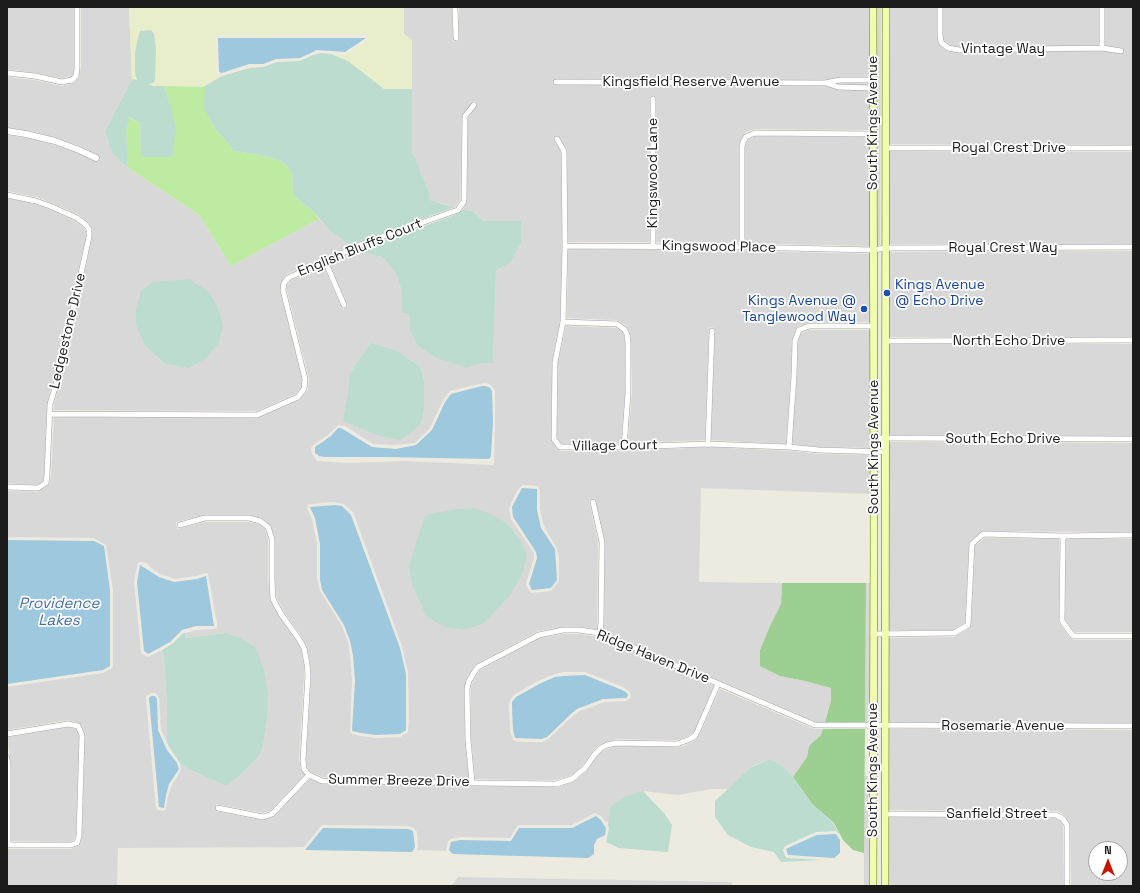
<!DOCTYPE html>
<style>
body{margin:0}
#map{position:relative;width:1140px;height:893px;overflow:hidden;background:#edeae0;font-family:"Space Grotesk",sans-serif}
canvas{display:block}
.frame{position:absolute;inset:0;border:8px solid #1b1b1b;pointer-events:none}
.north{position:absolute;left:1088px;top:841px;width:40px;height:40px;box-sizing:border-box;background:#fff;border:1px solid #a4a4a4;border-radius:50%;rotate:0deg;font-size:11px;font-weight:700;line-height:16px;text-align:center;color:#1b1b1b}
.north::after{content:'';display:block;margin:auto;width:14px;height:18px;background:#c61400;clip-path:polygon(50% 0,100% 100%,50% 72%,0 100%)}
</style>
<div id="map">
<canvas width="1140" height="893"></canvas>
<div class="frame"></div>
<div class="north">N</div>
</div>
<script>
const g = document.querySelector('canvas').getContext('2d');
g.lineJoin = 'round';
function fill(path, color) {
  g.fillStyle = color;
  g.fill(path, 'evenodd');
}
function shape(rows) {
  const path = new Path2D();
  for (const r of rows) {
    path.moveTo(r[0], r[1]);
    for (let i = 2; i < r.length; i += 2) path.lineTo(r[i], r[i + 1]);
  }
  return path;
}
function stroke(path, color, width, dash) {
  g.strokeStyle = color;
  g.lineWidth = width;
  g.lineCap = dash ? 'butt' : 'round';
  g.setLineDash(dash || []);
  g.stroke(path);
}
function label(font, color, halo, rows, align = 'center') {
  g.font = font + ' "Space Grotesk",sans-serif';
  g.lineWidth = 3.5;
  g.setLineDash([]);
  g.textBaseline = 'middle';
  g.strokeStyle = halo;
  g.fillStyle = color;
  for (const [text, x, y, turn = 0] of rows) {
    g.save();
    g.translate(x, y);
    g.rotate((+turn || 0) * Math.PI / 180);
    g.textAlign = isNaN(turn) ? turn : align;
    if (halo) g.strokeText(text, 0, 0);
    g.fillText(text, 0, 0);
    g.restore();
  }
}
const residential = shape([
 [7,7,74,7,74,68,73,75,71,77,62,78,35,73,7,69],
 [81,7,129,7,132,79,105,131,112,153,127,167,199,215,231,266,319,219,328,229,351,246,287,274,282,281,280,291,302,379,301,388,296,394,257,411,54,410,54,405,61,378,92,238,92,229,88,222,79,215,64,208,37,197,7,191,7,135,35,139,54,145,78,153,98,162,100,156,80,146,56,138,36,132,7,128,7,77,34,80,62,86,74,83,79,77,81,69],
 [136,309,189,368,165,364,145,346,136,326],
 [404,7,452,7,453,42,459,41,459,7,870,7,870,130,755,129,748,131,744,134,741,139,739,147,739,243,656,242,656,96,650,96,650,242,568,242,567,150,558,135,553,138,561,152,562,246,560,321,552,362,551,439,557,449,560,451,627,451,708,447,788,451,819,454,870,455,870,494,701,488,699,582,782,583,781,604,770,626,760,650,780,676,805,681,831,688,831,701,825,722,816,722,604,631,605,542,595,498,589,500,598,543,597,629,579,627,563,627,538,631,475,665,466,680,464,689,465,740,469,779,323,777,311,772,307,767,306,760,311,675,310,663,307,647,302,637,284,612,277,598,275,579,275,539,271,526,262,518,249,515,205,515,176,522,177,529,206,522,249,522,258,524,265,529,268,540,268,579,270,599,279,616,297,641,301,649,304,665,304,675,299,760,301,770,305,775,270,811,263,813,216,804,215,811,262,820,273,817,310,779,322,784,557,787,573,782,580,777,587,770,597,756,603,751,608,749,616,746,677,747,684,746,692,742,697,738,701,732,720,689,814,729,823,729,821,735,809,746,807,757,793,777,783,766,770,759,753,766,728,789,711,789,678,795,643,791,628,795,609,823,605,821,601,816,595,813,572,825,518,825,510,838,460,837,451,839,448,841,446,851,417,850,418,847,417,832,414,828,408,826,323,825,321,826,304,847,118,848,117,886,7,886,7,849,71,849,78,846,80,844,82,836,85,735,81,725,79,723,68,720,7,730,7,687,103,673,111,669,113,666,113,590,106,545,94,538,7,537,7,491,38,492,47,486,49,484,51,476,54,417,257,418,299,400,308,390,309,378,287,290,287,285,290,281,323,266,343,310,348,306,329,263,356,251,382,257,396,273,402,292,402,312,409,314,410,330,467,368,478,364,493,362,496,271,511,262,521,243,521,221,484,221,472,211,463,209,467,201,468,118,478,104,474,100,462,116,460,200,455,207,430,200,429,191,418,166,416,158,412,153,412,40,404,34],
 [371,344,408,358,420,366,424,379,424,410,421,424,348,394,349,375,357,362],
 [483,383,487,383,491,385,495,390,495,421,494,465,404,461,347,463,317,461,312,454,311,448,313,445,329,434,338,425,345,426,373,444,395,445,415,443,430,428,443,400,450,391],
 [522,485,537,486,539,487,540,495,540,510,543,523,545,528,557,549,559,558,559,581,551,591,531,593,526,585,526,583,534,558,534,553,511,519,509,508,517,491],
 [334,502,344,504,353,512,402,646,408,673,409,715,408,732,400,737,376,738,360,736,352,734,350,732,352,681,350,655,348,642,342,626,320,591,317,579,317,544,312,519,307,508,308,505,310,504],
 [417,543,523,573,409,565],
 [140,562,147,563,150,567,160,574,175,579,196,576,206,573,208,574,217,623,217,627,215,629,197,630,185,633,185,638,226,633,262,749,261,754,243,773,227,786,203,776,182,766,180,764,181,770,172,785,168,796,166,809,164,811,158,810,156,808,146,699,146,696,152,693,156,693,159,698,161,730,167,743,167,705,164,658,162,650,148,657,142,654,141,652,134,582,138,563],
 [876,7,881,7,880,245,876,246],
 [889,7,1133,7,1133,145,889,144],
 [755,136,870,137,870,246,745,243,745,147,748,140],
 [889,151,1133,152,1133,244,889,244],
 [7,198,35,204,49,209,75,221,83,227,86,231,86,237,54,376,47,403,44,475,43,481,37,485,7,483],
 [568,249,742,251,870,254,870,322,809,323,798,326,796,329,792,341,791,376,786,444,711,440,715,328,709,327,705,440,628,443,632,393,631,343,630,333,626,325,617,320,567,318],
 [1133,251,1133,337,889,337,889,252],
 [566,326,616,328,622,331,624,335,625,344,625,393,621,443,562,444,557,438,558,362],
 [809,330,870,330,870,448,819,447,792,444,797,376,798,342,801,333],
 [889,344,1133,344,1133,436,889,435],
 [889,442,1133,443,1133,532,982,531,970,541,969,544,965,623,953,630,888,630],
 [985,538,1059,539,1059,623,1070,638,1073,640,1133,640,1133,723,889,722,888,638,954,637,970,628,971,625,975,546],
 [1066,539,1133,539,1133,632,1074,632,1065,619],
 [866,583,870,583,870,722,865,722],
 [563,634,579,634,599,637,619,644,714,686,696,728,693,733,688,736,677,740,616,739,606,742,599,745,593,751,582,766,577,771,570,776,556,780,475,779,471,739,471,689,472,683,476,676,480,670,540,638],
 [564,672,585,672,593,675,623,687,629,691,631,695,630,698,627,701,604,702,578,712,574,715,548,739,543,742,518,742,513,740,510,731,509,707,510,701,512,697,515,694,540,680,555,674],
 [68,727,76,729,79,736,76,835,74,840,70,842,11,841,11,767,8,737],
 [889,729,1133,730,1133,886,1071,885,1070,825,1066,817,1058,811,889,810],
 [1096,849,1120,849,1120,873,1096,873],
 [864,776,870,776,870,886,864,886],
 [889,817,1056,818,1061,821,1063,826,1064,885,889,885],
 [458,877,732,882,732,886,451,886]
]);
const farmland = shape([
 [129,7,404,7,404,34,412,40,412,89,384,89,348,61,331,54,346,55,368,40,368,37,366,34,217,35,215,38,216,72,217,75,220,75,220,77,202,87,153,86,147,84,155,81,156,49,154,34,151,30,140,31,138,38,135,73,137,81,132,79]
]);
const grass = shape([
 [164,86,202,87,205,86,205,108,214,127,234,151,255,154,280,160,292,172,293,195,315,213,319,219,231,266,199,215,127,167,127,149,126,131,128,117,140,123,141,157,170,104]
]);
const forest = shape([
 [782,583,866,583,865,722,825,722,831,701,831,688,805,681,780,676,760,666,760,650,770,626,781,604],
 [823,729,865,729,864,853,853,850,843,840,834,823,812,804,793,777,807,757,809,746,821,735]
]);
const wetland = shape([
 [151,30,154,34,156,49,155,81,153,83,148,84,153,86,164,86,170,104,176,130,172,157,141,157,140,123,129,117,126,131,127,149,127,167,112,153,105,131,132,79,137,80,135,73,135,53,138,38,140,31],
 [321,53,331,54,348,61,384,89,412,89,412,153,416,158,418,166,429,191,430,200,446,205,455,207,366,239,351,246,328,229,315,213,293,195,292,172,280,160,255,154,234,151,214,127,204,108,205,86,222,76,250,68,263,67,277,62,300,61,313,55],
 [463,209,472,211,484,221,521,221,521,243,511,262,496,271,493,363,478,364,467,368,437,358,418,346,410,330,409,314,402,313,402,292,396,273,382,257,356,251,368,246,444,219,459,213],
 [189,279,209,292,218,308,223,325,219,343,206,358,189,368,165,364,145,346,136,326,136,309,141,291,153,282],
 [371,343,397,351,420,366,424,379,424,410,421,424,401,440,379,436,343,421,348,394,349,375,357,362],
 [474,508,488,513,507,523,521,542,527,554,523,573,510,595,483,624,463,630,444,627,426,616,412,584,409,565,425,515,457,509],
 [183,633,185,633,185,638,226,633,240,638,256,648,264,670,268,694,267,720,261,754,243,773,227,786,203,776,182,766,170,748,167,743,167,705,164,658,162,650,172,644],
 [770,759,783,766,793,777,812,804,833,823,840,835,836,831,816,832,785,846,783,850,785,856,787,858,821,860,781,862,774,852,751,847,728,835,715,817,715,801,750,768],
 [643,791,664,813,672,825,668,852,619,848,606,842,609,828,608,825,611,806,628,795]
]);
const water = shape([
 [218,38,366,38,345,52,317,50,300,58,276,59,263,64,249,64,222,73,219,72],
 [482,386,486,386,490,388,492,391,493,421,491,456,490,458,488,459,384,457,325,457,319,456,315,453,315,447,331,436,338,428,341,428,372,447,396,449,416,445,432,430,445,402,451,394],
 [522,488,537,489,537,510,541,528,555,549,557,580,551,588,532,590,529,584,537,558,536,552,513,517,512,507],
 [335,505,342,506,351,515,400,648,406,674,406,730,400,734,376,735,361,733,352,731,355,681,353,655,350,641,344,625,322,590,320,579,320,544,315,518,310,507],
 [7,540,94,541,104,546,110,590,110,666,103,670,7,684],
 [140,565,159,577,174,582,197,579,206,576,214,626,196,626,182,630,170,642,148,654,144,651,137,582],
 [585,675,622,690,627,693,628,695,627,697,626,698,603,699,577,709,572,713,547,737,542,739,515,738,513,730,512,707,512,702,516,697,541,683,555,677,564,676],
 [151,696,155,696,157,699,158,730,167,750,177,763,179,769,169,784,166,795,164,808,159,807,149,698],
 [596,816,600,819,606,828,605,835,597,839,594,845,594,854,588,858,453,854,449,850,451,842,460,840,511,841,519,828,572,828],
 [323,828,408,829,413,831,415,847,412,852,305,850],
 [836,834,840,840,840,853,834,858,788,855,786,849,801,842,817,835]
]);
const minor = shape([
 [455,7,456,38],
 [940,7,940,34,941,42,948,48,959,50,1102,48,1121,51],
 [1102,48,1102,7],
 [7,73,35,76,62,82,72,80,76,76,77,69,77,7],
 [556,82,825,83,840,80,873,80],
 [826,83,838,87,873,88],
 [653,99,653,246],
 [557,139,564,151,565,246,563,322,555,362,554,439,560,447,624,447,708,444,789,447,819,450,886,452],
 [886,148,1133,148],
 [7,195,36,201,50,206,77,218,85,224,89,229,89,237,58,378,50,404,47,475,46,483,38,488,7,487],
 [565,246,742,247,873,250,886,248,1133,247],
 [742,247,742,147,743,142,746,137,750,135,755,133,873,134],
 [325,261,344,305],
 [563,322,617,324,624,329,627,334,628,344,628,393,624,447],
 [886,341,1133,340],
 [51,414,257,415,298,397,304,389,305,379,283,290,284,283,288,278,367,242,458,210,464,201,465,116,474,105],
 [874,438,1133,439],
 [708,444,712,331],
 [789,447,794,376,795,341,799,330,809,326,874,326],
 [593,502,602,542,601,622,600,633],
 [180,525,205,518,249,518,260,521,268,527,272,539,272,579,273,599,281,614,299,639,304,648,307,664,308,675,303,760,304,769,309,775,322,781,556,784,572,779,578,774,585,768,595,754,601,748,607,745,616,743,677,744,690,739,695,736,698,730,718,684],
 [1133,535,1063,536,1062,621,1073,636,1133,636],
 [873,634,954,633,968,625,972,544,983,534,1063,536],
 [7,734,68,724,78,726,82,735,79,836,77,843,71,845,7,845],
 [7,758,8,767,8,845],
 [472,782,468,740,467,689,469,681,473,674,478,667,539,635,563,630,579,630,600,633,815,725,1133,726],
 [218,808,263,817,272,814,309,775],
 [886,814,1056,815,1063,819,1067,825,1067,886]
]);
const tertiary = shape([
 [7,131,26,134,55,141,79,150,96,158]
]);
const secondary = shape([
 [873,886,874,537,873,7],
 [885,886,886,7]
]);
const markers = [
 [887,293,4,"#1a4fb4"],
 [864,309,4,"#1a4fb4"]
];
const streetNames = [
 ["Vintage Way",1003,49],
 ["Kingsfield Reserve Avenue",691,82],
 ["South Kings Avenue",873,123,-90],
 ["Royal Crest Drive",1009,148],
 ["Kingswood Lane",653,173,-90],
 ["Kingswood Place",719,247,1],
 ["English Bluffs Court",360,248,-22],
 ["Royal Crest Way",1003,248],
 ["Ledgestone Drive",68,331,-77],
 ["North Echo Drive",1009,341],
 ["South Echo Drive",1003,439],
 ["Village Court",615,446,-1],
 ["South Kings Avenue",874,447,-90],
 ["Ridge Haven Drive",653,657,22],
 ["Rosemarie Avenue",1003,726],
 ["South Kings Avenue",873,770,-90],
 ["Summer Breeze Drive",399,781,1],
 ["Sanfield Street",997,814]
];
const transitNames = [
 ["Kings Avenue",895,285],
 ["@ Echo Drive",895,301],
 ["Kings Avenue @",856,301,"right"],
 ["Tanglewood Way",856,317,"right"]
];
const waterNames = [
 ["Providence",59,604],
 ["Lakes",59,621]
];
fill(residential, '#d9d8d8');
fill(farmland, '#e7eec9');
fill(grass, '#beeba2');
fill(forest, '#9ecf92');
fill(wetland, '#bcdcd0');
fill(water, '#9dc8de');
stroke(minor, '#a2a2a2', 6);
stroke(tertiary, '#a2a2a2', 7);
stroke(secondary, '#5b7400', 8);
stroke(minor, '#fff', 5);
stroke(tertiary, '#fff', 6);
stroke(secondary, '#f0fcaf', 7);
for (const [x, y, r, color] of markers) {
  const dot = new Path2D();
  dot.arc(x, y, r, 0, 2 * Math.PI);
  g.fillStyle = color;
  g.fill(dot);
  stroke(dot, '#fff', 1.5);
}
label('14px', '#1b1b1b', '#fff', streetNames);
label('14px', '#164399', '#fff', transitNames, 'left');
label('italic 15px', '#446eae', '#fff', waterNames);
</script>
